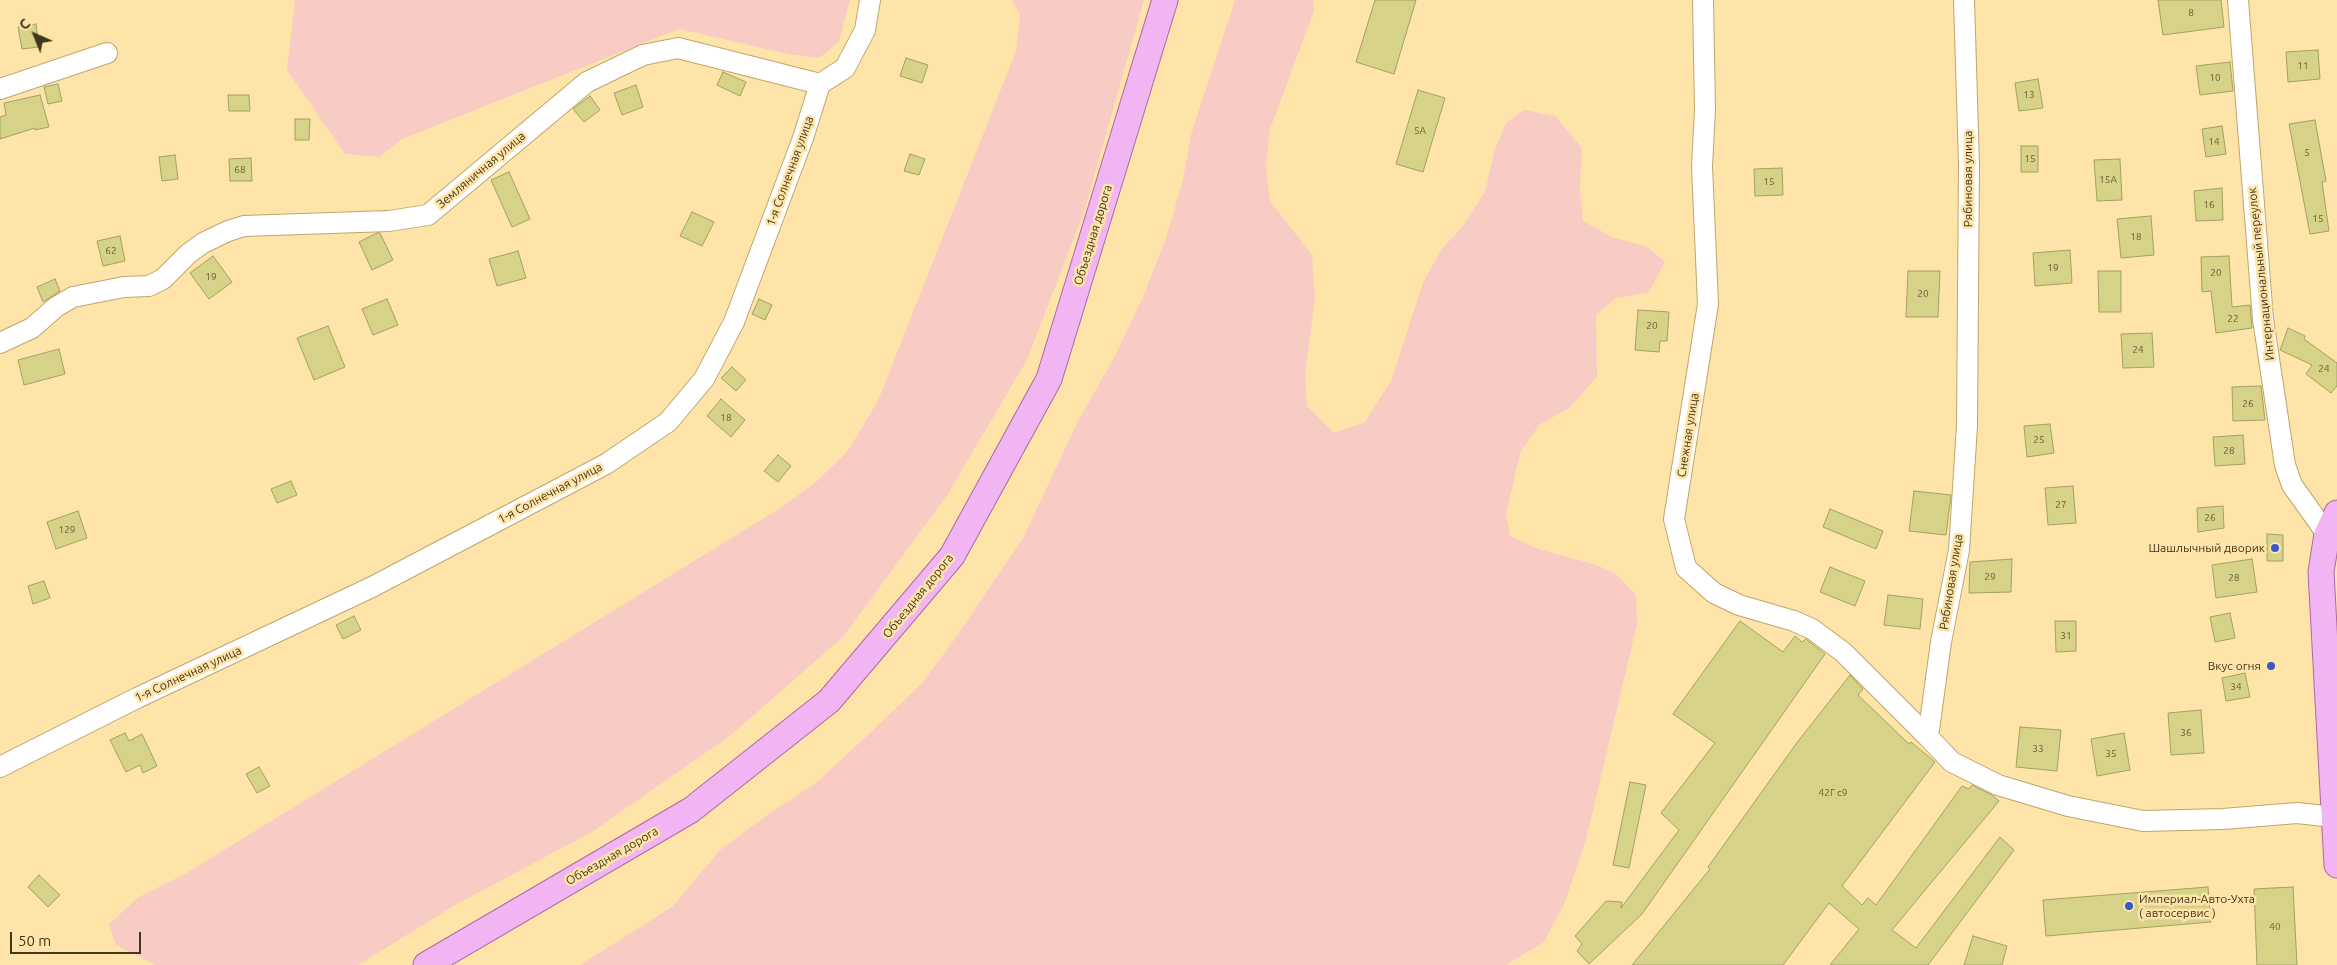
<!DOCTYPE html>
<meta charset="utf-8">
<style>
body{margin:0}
#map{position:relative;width:2337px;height:965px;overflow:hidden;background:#fee4a8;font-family:Ubuntu,sans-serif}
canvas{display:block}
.north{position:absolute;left:10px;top:10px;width:50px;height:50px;-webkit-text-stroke:4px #fee4a8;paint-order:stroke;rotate:316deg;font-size:14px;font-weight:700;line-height:20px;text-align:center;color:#40351d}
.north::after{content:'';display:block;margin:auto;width:18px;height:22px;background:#40351d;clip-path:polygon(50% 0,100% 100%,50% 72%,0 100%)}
.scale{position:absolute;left:10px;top:932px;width:131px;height:22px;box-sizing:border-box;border:2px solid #40351d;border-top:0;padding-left:6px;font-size:15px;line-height:18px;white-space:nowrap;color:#40351d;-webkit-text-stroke:4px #fee4a8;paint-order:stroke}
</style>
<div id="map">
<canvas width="2337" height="965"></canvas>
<div class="north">С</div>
<div class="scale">50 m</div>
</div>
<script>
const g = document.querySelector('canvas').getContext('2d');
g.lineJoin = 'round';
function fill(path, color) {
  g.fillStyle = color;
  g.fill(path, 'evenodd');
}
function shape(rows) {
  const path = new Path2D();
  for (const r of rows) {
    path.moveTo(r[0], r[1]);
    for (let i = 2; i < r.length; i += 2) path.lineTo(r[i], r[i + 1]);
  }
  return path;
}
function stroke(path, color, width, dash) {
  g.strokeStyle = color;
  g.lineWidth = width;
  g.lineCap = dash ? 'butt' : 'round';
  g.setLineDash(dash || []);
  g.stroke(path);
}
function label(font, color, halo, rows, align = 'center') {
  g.font = font + ' Ubuntu,sans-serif';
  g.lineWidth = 5;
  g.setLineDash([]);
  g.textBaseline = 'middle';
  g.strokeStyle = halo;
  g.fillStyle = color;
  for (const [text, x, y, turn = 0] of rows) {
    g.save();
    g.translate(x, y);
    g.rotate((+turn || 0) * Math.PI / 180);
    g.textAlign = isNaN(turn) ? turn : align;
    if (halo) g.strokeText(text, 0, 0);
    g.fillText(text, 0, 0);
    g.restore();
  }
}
const green = shape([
 [295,0,850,0,839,42,819,58,788,54,679,29,402,139,379,157,345,154,287,70],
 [1012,0,1144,0,1084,212,1027,360,946,497,842,638,731,735,592,832,457,904,358,965,156,965,116,945,109,924,139,897,185,874,782,507,815,483,847,452,878,401,1016,51,1020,15],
 [1235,0,1313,0,1314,11,1270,129,1266,167,1270,201,1312,255,1315,298,1305,373,1307,406,1334,433,1365,422,1391,381,1423,283,1441,250,1463,226,1485,192,1494,152,1506,123,1524,110,1555,116,1582,148,1580,186,1583,221,1614,238,1646,246,1665,262,1648,293,1616,298,1596,315,1597,377,1569,408,1539,425,1520,453,1506,515,1510,536,1538,549,1597,565,1617,575,1636,595,1637,624,1586,840,1563,907,1544,942,1506,965,580,965,672,907,720,850,770,813,816,783,870,733,922,683,954,640,1023,538,1078,421,1114,358,1143,297,1166,238,1183,180,1191,135]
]);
const building = shape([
 [1375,0,1416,0,1394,74,1356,62,1375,0],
 [2158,0,2221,0,2224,27,2163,35,2158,0],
 [36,24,39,47,22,49,18,27,36,24],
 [2318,50,2320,79,2288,82,2286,52,2318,50],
 [906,58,928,65,922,83,900,76,906,58],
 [2230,62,2233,91,2200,95,2196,66,2230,62],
 [723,72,746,82,740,96,717,85,723,72],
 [2038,79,2043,108,2019,111,2015,83,2038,79],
 [58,84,62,101,48,104,44,87,58,84],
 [636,85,643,107,622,115,614,93,636,85],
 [1418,90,1445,98,1423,172,1396,164,1418,90],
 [40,95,49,127,35,130,35,128,0,139,0,117,6,115,4,103,40,95],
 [228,95,249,95,250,111,229,111,228,95],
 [590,96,600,110,584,122,573,109,590,96],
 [295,119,310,119,309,140,295,140,295,119],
 [2315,120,2326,181,2322,182,2329,231,2310,234,2289,124,2315,120],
 [2222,126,2226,154,2206,157,2202,129,2222,126],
 [2021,146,2038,146,2038,172,2021,172,2021,146],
 [910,154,925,159,919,175,904,171,910,154],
 [175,155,178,179,162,181,159,157,175,155],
 [251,158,252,181,230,181,229,159,251,158],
 [2120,159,2122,200,2097,201,2094,160,2120,159],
 [1782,168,1783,195,1755,196,1754,169,1782,168],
 [509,172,530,219,512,227,491,180,509,172],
 [2222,188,2223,220,2196,221,2194,191,2222,188],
 [692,212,714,222,702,246,680,236,692,212],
 [2151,216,2154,255,2121,258,2117,219,2151,216],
 [377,233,380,233,393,260,372,270,359,242,377,233],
 [120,236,125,261,103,266,97,241,120,236],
 [2070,250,2072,283,2035,286,2033,253,2070,250],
 [518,251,526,278,497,286,489,259,518,251],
 [213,256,232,282,209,299,190,273,213,256],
 [2229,256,2232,307,2250,305,2252,328,2216,333,2211,291,2202,292,2201,257,2229,256],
 [1908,271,1940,271,1938,317,1906,317,1908,271],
 [2098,271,2121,271,2121,312,2099,312,2098,271],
 [55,279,60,291,43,302,37,287,55,279],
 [387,299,398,325,373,335,362,309,387,299],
 [759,299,772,305,765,320,752,314,759,299],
 [1638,310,1669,312,1667,341,1660,341,1659,352,1635,350,1638,310],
 [328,326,345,367,314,380,297,338,328,326],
 [2288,328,2305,336,2304,339,2337,363,2337,386,2331,393,2306,374,2312,365,2280,350,2288,328],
 [2152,333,2154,367,2123,368,2121,334,2152,333],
 [59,349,65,374,24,385,18,360,59,349],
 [732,367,746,380,736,391,721,378,732,367],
 [2261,386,2265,420,2233,421,2232,387,2261,386],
 [721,399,745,420,731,437,707,416,721,399],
 [2050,424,2054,453,2027,457,2024,426,2050,424],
 [2243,435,2245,464,2215,466,2213,437,2243,435],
 [778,455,791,466,778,482,764,471,778,455],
 [291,481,297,495,277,503,271,489,291,481],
 [2073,486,2076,523,2048,525,2045,488,2073,486],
 [1914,491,1951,495,1946,535,1909,531,1914,491],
 [2223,506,2224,528,2198,532,2197,508,2223,506],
 [1830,509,1883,531,1876,549,1823,527,1830,509],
 [78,511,87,538,56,549,47,522,78,511],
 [2267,534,2283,535,2283,561,2267,561,2267,534],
 [2012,559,2011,592,1969,593,1970,562,2012,559],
 [2252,559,2257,592,2216,598,2212,565,2252,559],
 [1830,567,1865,581,1855,606,1820,592,1830,567],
 [44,581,50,598,33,604,28,586,44,581],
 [1888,595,1923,599,1920,629,1884,625,1888,595],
 [2230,613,2235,638,2215,642,2210,617,2230,613],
 [354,616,361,630,343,639,336,625,354,616],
 [1740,621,1783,652,1795,636,1802,642,1806,639,1825,654,1642,914,1589,964,1577,951,1582,944,1575,936,1606,901,1622,902,1621,908,1679,830,1661,813,1715,743,1673,714,1740,621],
 [2055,621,2076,621,2076,651,2056,652,2055,621],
 [2245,673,2250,697,2226,701,2222,678,2245,673],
 [1850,675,1863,689,1858,695,1909,744,1911,742,1935,762,1842,886,1862,905,1868,898,1876,905,1962,786,1969,789,1972,785,1992,795,1999,801,1892,930,1916,948,2000,837,2014,850,1928,965,1830,965,1859,929,1829,903,1783,965,1632,965,1710,869,1708,867,1796,744,1850,675],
 [2201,710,2204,753,2171,755,2168,713,2201,710],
 [2020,727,2061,730,2057,771,2016,767,2020,727],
 [125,733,129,741,142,734,157,766,143,773,140,765,126,772,110,740,125,733],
 [2124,733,2130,770,2097,776,2091,739,2124,733],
 [259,767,270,786,257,793,246,774,259,767],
 [1630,782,1646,785,1629,868,1613,865,1630,782],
 [39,875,60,895,48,907,28,887,39,875],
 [2208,887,2211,922,2046,936,2043,900,2208,887],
 [2293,887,2297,965,2257,965,2254,889,2293,887],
 [1973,936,2007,946,2002,965,1964,965,1973,936]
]);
const minor = shape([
 [1703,0,1705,110,1702,166,1708,304,1674,519,1686,568,1714,593,1739,605,1794,621,1812,629,1843,652,1928,737],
 [1964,0,1969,164,1967,426,1959,550,1941,642,1928,737,1952,762,1998,785,2068,806,2143,821,2223,819,2297,813,2334,817],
 [2238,0,2263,319,2285,465,2292,485,2327,534],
 [0,89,107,53],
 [0,343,32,328,56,307,73,297,124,287,149,286,163,279,188,254,203,243,228,231,244,226,389,221,428,215,587,82,643,55,678,48,820,84],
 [0,767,137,698,372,587,606,464,668,422,704,379,734,322,803,138,820,84,845,68,865,30,870,0]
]);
const major = shape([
 [2337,513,2327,534,2321,572,2337,865],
 [426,965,691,810,829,701,952,556,1049,379,1165,0]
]);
const markers = [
 [2275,548,5,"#3559c9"],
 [2271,666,5,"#3559c9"],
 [2129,906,5,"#3559c9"]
];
const numberNames = [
 ["8",2191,13],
 ["11",2303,66],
 ["10",2215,78],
 ["13",2029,95],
 ["5А",1420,131],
 ["14",2214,142],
 ["5",2307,153],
 ["15",2030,159],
 ["68",240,170],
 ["15А",2108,180],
 ["15",1769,182],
 ["16",2209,205],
 ["15",2318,219],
 ["18",2136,237],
 ["62",111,251],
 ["19",2053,268],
 ["20",2216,273],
 ["19",211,277],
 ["20",1923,294],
 ["22",2233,319],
 ["20",1652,326],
 ["24",2138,350],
 ["24",2324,369],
 ["26",2248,404],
 ["18",726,418],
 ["25",2039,440],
 ["28",2229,451],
 ["27",2061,505],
 ["26",2210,518],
 ["129",67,530],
 ["29",1990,577],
 ["28",2234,578],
 ["31",2066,636],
 ["34",2236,687],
 ["36",2186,733],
 ["33",2038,749],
 ["35",2111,754],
 ["42Г с9",1833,793],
 ["40",2275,927]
];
const streetNames = [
 ["Земляничная улица",481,170,-40],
 ["1-я Солнечная улица",790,171,-70],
 ["Рябиновая улица",1968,179,-90],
 ["Объездная дорога",1093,235,-73],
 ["Интернациональный переулок",2261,274,-96],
 ["Снежная улица",1688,435,-81],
 ["1-я Солнечная улица",550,493,-28],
 ["Рябиновая улица",1951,582,-81],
 ["Объездная дорога",918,596,-51],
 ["1-я Солнечная улица",188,674,-25],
 ["Объездная дорога",612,856,-30]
];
const poiNames = [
 ["Шашлычный дворик",2265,548],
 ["Вкус огня",2261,666],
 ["Империал-Авто-Ухта",2139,899,"left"],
 ["( автосервис )",2139,913,"left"]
];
fill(green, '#f9cbc5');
fill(building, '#d6d388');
stroke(building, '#a2a064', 1);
stroke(minor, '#bfa66c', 22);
stroke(major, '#ae68a3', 27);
stroke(minor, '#fff', 20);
stroke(major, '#f2b5f3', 25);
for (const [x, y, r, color] of markers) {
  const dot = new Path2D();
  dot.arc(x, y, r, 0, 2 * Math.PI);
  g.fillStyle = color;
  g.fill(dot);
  stroke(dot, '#fee4a8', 2);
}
label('10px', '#665c38', null, numberNames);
label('12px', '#40351d', '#fee4a8', streetNames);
label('12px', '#40351d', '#fee4a8', poiNames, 'right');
</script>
